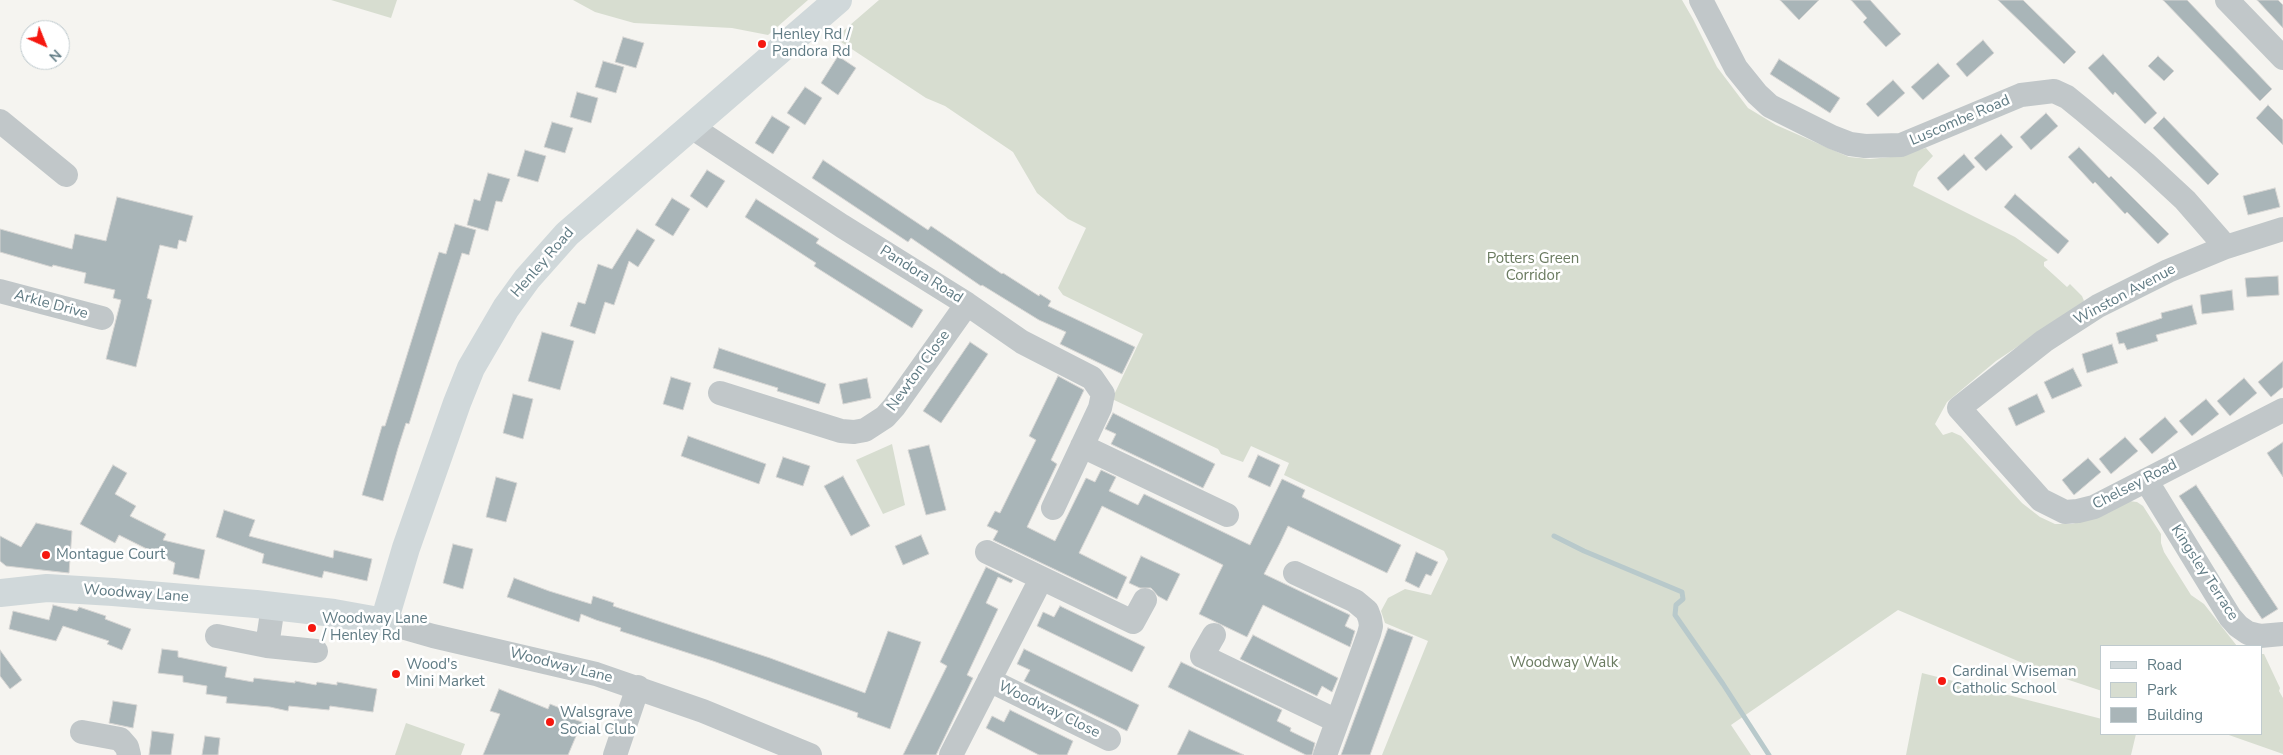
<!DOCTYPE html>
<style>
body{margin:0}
#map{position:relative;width:2283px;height:755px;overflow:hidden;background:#f5f4f0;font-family:"Nunito Sans",sans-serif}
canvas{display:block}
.legend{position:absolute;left:2100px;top:645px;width:162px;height:90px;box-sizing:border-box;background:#fff;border:1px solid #bfcace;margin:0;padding:6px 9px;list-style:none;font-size:15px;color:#607b84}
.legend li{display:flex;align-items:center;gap:10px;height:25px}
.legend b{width:25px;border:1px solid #bfcace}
.north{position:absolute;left:20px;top:20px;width:50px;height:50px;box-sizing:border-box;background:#fff;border:1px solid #bfcace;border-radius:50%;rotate:136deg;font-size:14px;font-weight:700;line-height:20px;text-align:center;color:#607b84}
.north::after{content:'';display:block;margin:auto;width:18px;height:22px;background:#f51810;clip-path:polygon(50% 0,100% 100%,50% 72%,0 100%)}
</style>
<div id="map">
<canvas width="2283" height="755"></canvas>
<ul class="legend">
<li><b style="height:6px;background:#d0d8da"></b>Road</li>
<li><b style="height:14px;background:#d7ddd0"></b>Park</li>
<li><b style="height:14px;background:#a9b5b8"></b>Building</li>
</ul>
<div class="north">N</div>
</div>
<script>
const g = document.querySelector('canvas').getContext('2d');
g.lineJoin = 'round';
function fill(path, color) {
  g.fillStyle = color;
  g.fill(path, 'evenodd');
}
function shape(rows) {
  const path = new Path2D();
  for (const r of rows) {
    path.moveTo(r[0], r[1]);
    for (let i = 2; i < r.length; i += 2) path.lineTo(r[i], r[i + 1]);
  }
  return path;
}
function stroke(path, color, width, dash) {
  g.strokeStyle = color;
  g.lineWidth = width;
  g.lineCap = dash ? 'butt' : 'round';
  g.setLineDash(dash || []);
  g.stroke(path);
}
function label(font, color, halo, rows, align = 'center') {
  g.font = font + ' "Nunito Sans",sans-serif';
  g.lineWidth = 5;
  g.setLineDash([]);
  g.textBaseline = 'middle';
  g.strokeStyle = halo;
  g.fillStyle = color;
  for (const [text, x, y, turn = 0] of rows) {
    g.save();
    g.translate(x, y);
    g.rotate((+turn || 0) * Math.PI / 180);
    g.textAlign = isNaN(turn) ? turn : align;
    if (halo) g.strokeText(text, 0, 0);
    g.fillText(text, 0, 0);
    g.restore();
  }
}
const green = shape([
 [331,0,397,0,391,18],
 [573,0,808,0,768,35,732,28,634,23,595,12],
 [879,0,1682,0,1693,19,1717,67,1748,108,1776,125,1849,157,1870,159,1890,157,1926,148,1933,156,1918,172,1913,186,2015,237,2048,260,2044,262,2044,266,2067,287,2070,284,2082,296,2084,301,2080,305,1996,361,1947,402,1935,424,1943,435,1952,432,1961,436,2022,503,2040,517,2055,524,2072,524,2090,519,2129,501,2137,502,2143,506,2161,534,2161,543,2164,552,2191,595,2204,604,2237,646,2102,646,2102,691,2039,670,1898,610,1731,725,1751,755,1382,755,1428,641,1385,623,1381,611,1388,598,1405,589,1431,595,1448,559,1444,551,1284,475,1289,463,1251,446,1243,462,1221,454,1218,449,1112,399,1143,334,1063,295,1058,288,1086,228,1068,219,1037,193,1013,152,945,106,926,98,835,38],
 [892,444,905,505,883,514,856,460],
 [2262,654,2264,654,2280,688,2279,691,2283,698,2283,754,2226,734,2262,734],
 [1922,673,2102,719,2102,734,2136,734,2131,755,1906,755],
 [406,723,465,744,461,755,395,755]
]);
const stream = shape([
 [1554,536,1584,551,1682,592,1683,599,1676,605,1675,615,1723,684,1769,755]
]);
const building = shape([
 [1780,0,1819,0,1799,20,1780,0],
 [1851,0,1870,0,1901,34,1886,47,1863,22,1867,18,1851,0],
 [1998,0,2023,0,2076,52,2064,64,1998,0],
 [2163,0,2187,0,2272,89,2260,101,2163,0],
 [2257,0,2278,0,2283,5,2283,28,2257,0],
 [623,37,644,43,636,68,615,62,623,37],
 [1983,40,1994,53,1967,77,1956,64,1983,40],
 [2103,54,2157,113,2145,124,2115,92,2113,95,2088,68,2103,54],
 [838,56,856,68,838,95,821,83,838,56],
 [2158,56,2174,71,2164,81,2148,66,2158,56],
 [1779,59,1840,98,1830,113,1770,74,1779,59],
 [603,61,624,67,616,93,595,87,603,61],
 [1938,63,1950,76,1923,100,1911,87,1938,63],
 [1893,80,1905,93,1878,117,1866,104,1893,80],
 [805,87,822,98,805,125,787,113,805,87],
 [577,92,598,98,591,123,570,117,577,92],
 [2268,105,2283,120,2283,145,2256,118,2268,105],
 [2046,113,2058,126,2031,150,2020,137,2046,113],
 [772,116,790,127,773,154,755,143,772,116],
 [2164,117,2219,174,2208,185,2153,128,2164,117],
 [552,122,573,128,565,153,544,147,552,122],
 [2001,134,2013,147,1986,171,1974,158,2001,134],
 [2079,147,2109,178,2111,176,2169,234,2158,244,2127,212,2125,214,2095,182,2093,184,2068,157,2079,147],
 [525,150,546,156,538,182,517,176,525,150],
 [1964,154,1975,167,1948,191,1937,178,1964,154],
 [823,160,928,230,931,226,1002,274,1003,273,1039,296,1040,294,1051,301,1048,306,1135,347,1122,374,1060,344,1066,332,1039,320,982,285,981,286,911,238,908,242,812,178,823,160],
 [707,170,725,181,707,208,690,196,707,170],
 [488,173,510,179,502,202,496,201,488,231,467,225,474,199,480,201,488,173],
 [2275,188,2280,207,2248,215,2243,196,2275,188],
 [2015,194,2069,241,2058,254,2004,207,2015,194],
 [117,197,193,216,186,242,179,240,177,249,160,245,147,298,152,300,136,367,106,359,121,300,113,298,115,290,84,283,86,273,53,265,52,267,0,252,0,229,72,249,75,234,106,241,117,197],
 [672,198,690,209,673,236,655,225,672,198],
 [756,199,819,239,816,243,923,310,912,328,814,266,816,263,745,217,756,199],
 [455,224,476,230,469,255,462,253,409,424,406,423,398,448,383,501,362,495,382,426,385,426,439,252,446,254,455,224],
 [637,229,655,240,638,267,629,261,614,305,605,302,595,334,570,326,578,302,585,304,598,264,612,269,637,229],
 [2278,276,2279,295,2247,297,2245,278,2278,276],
 [2232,290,2234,310,2202,314,2200,295,2232,290],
 [2192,305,2197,324,2156,335,2158,341,2127,350,2124,343,2119,344,2116,333,2162,318,2161,313,2192,305],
 [542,332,574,341,560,390,528,381,542,332],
 [970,342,988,354,941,423,923,411,970,342],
 [2112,344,2118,363,2087,373,2082,354,2112,344],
 [719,348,826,384,819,404,777,391,778,388,713,368,719,348],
 [2283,361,2283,387,2271,397,2258,382,2283,361],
 [2073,368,2082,386,2052,399,2044,382,2073,368],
 [1058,376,1084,390,1051,460,1057,464,1027,527,1055,541,1086,478,1095,482,1101,470,1116,477,1109,491,1138,505,1144,494,1250,545,1282,479,1305,490,1302,497,1401,545,1387,573,1288,526,1280,543,1264,574,1350,615,1345,626,1355,631,1350,647,1263,605,1247,637,1199,614,1223,565,1102,506,1079,553,1127,577,1117,599,993,540,998,531,987,526,995,511,1000,513,1036,440,1029,436,1058,376],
 [671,377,691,383,683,410,663,404,671,377],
 [867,378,871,398,843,404,839,384,867,378],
 [2244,378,2257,393,2230,416,2217,401,2244,378],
 [513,394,533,399,523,439,503,433,513,394],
 [2037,394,2045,412,2016,426,2008,408,2037,394],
 [2206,399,2219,414,2192,436,2179,421,2206,399],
 [1113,413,1215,464,1203,488,1111,444,1116,434,1105,429,1113,413],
 [2165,417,2178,432,2152,454,2139,439,2165,417],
 [688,436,766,464,759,484,681,456,688,436],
 [2125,437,2138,451,2111,474,2099,459,2125,437],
 [2283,442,2283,477,2267,453,2283,442],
 [929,445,946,510,926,515,908,450,929,445],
 [1258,455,1280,465,1270,487,1248,477,1258,455],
 [783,457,810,466,803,486,776,477,783,457],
 [2088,458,2101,472,2074,495,2062,480,2088,458],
 [113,465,127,473,115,494,136,506,130,516,166,534,163,540,205,550,199,579,173,574,175,563,119,535,115,543,80,524,113,465],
 [843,476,870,526,851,536,824,486,843,476],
 [496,477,517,483,506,522,486,517,496,477],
 [2196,485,2278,609,2262,619,2179,496,2196,485],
 [224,510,255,520,249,536,333,558,334,550,372,559,367,581,324,571,322,578,262,563,264,554,216,537,224,510],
 [36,523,72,531,69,573,6,566,0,561,0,536,21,547,36,523],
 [921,535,929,554,903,565,895,546,921,535],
 [453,544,473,549,463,589,443,583,453,544],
 [1416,552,1438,562,1431,576,1426,574,1419,588,1405,581,1416,552],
 [1141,556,1180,574,1167,601,1158,596,1151,588,1140,588,1129,583,1141,556],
 [986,567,1013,580,1011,583,998,577,986,603,998,609,967,675,973,678,936,755,903,755,947,666,940,662,986,567],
 [514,578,549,591,591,604,593,596,614,603,613,606,770,658,865,693,888,631,921,642,890,729,857,717,858,713,713,661,620,631,621,628,596,620,581,614,579,622,507,597,514,578],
 [53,605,77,611,79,607,106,616,105,619,131,629,122,650,107,644,109,641,63,626,56,641,9,629,13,611,49,620,53,605],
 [1060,606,1145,647,1132,672,1037,626,1043,612,1054,617,1060,606],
 [1388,628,1413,637,1370,755,1341,755,1388,628],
 [1253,635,1338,678,1332,692,1322,686,1317,696,1240,659,1253,635],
 [162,649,178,651,178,657,227,667,225,677,253,682,254,678,295,683,295,681,316,685,317,682,337,685,337,682,377,689,373,712,330,706,329,710,289,706,288,711,270,707,226,703,227,697,206,694,207,686,183,682,183,676,158,673,162,649],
 [1024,649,1139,705,1127,731,1024,681,1030,670,1017,664,1024,649],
 [0,650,22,680,10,689,0,676,0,650],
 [1181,662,1282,710,1277,721,1291,728,1290,731,1315,743,1312,755,1306,755,1168,687,1181,662],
 [499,689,548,709,550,704,575,714,573,719,582,722,568,755,483,755,500,714,490,711,499,689],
 [113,701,137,705,133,728,109,723,113,701],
 [1010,710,1073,741,1067,755,1039,755,986,728,992,716,1004,722,1010,710],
 [1189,730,1206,738,1244,755,1177,755,1189,730],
 [152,731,174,734,171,755,149,755,152,731],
 [205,736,220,738,218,755,202,755,205,736]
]);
const minor = shape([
 [1701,0,1736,68,1757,94,1770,106,1832,137,1850,144,1865,146,1901,145,2021,95,2054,91,2067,97,2083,110,2145,163,2185,200,2226,247],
 [2227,0,2283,58],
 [0,121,66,175],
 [690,126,842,226,967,304,1022,342,1092,378,1103,394,1100,408,1053,508],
 [2283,229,2226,247,2168,271,2098,306,2044,341,1959,408,2041,500,2065,512,2078,511,2094,507,2283,410],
 [0,291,102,318],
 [720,393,841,431,854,432,865,430,885,417,894,407,967,304],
 [1082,446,1227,515],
 [2146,480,2230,617,2238,626,2248,633,2260,636,2283,634],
 [987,552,1133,622,1145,600],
 [1295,573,1355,601,1367,611,1370,619,1371,626,1369,634,1325,755],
 [384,622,433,636,596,674,703,711,810,755],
 [1214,635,1202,656,1337,721],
 [217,636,267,646,273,606],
 [267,646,316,651],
 [989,680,1109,739],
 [82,732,120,739,127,747,129,755],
 [615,755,638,687],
 [951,755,1041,579]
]);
const major = shape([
 [0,593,47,588,113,592,256,604,334,613,384,622,406,548,457,403,471,368,506,308,527,279,567,234,838,0]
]);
const markers = [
 [762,44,5,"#f51810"],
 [46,555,5,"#f51810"],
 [312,628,5,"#f51810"],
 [396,674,5,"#f51810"],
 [1942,681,5,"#f51810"],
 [550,722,5,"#f51810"]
];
const poiNames = [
 ["Henley Rd /",772,35],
 ["Pandora Rd",772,52],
 ["Montague Court",56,555],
 ["Woodway Lane",322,619],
 ["/ Henley Rd",322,636],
 ["Wood's",406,665],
 ["Mini Market",406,682],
 ["Cardinal Wiseman",1952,672],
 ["Catholic School",1952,689],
 ["Walsgrave",560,713],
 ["Social Club",560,730]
];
const streetNames = [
 ["Luscombe Road",1960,121,-23],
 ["Henley Road",543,263,-49],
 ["Pandora Road",921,275,32],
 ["Winston Avenue",2125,295,-28],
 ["Arkle Drive",51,305,15],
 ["Newton Close",919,371,-54],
 ["Chelsey Road",2135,485,-27],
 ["Kingsley Terrace",2204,573,57],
 ["Woodway Lane",136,594,4],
 ["Woodway Lane",561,666,14],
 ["Woodway Close",1049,710,26]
];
const parkNames = [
 ["Potters Green",1533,259],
 ["Corridor",1533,276],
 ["Woodway Walk",1564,663]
];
fill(green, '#d7ddd0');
stroke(stream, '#b8c9cb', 5);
fill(building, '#a9b5b8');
stroke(building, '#d6d5d3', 1);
stroke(minor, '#c1c7c9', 24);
stroke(major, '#d0d8da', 28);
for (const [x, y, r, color] of markers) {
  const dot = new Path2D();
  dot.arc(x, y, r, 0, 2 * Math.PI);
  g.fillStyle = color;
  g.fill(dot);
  stroke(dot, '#fff', 2);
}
label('15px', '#607b84', '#fff', poiNames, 'left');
label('15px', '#607b84', '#fff', streetNames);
label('15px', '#6a7b60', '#fff', parkNames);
</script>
